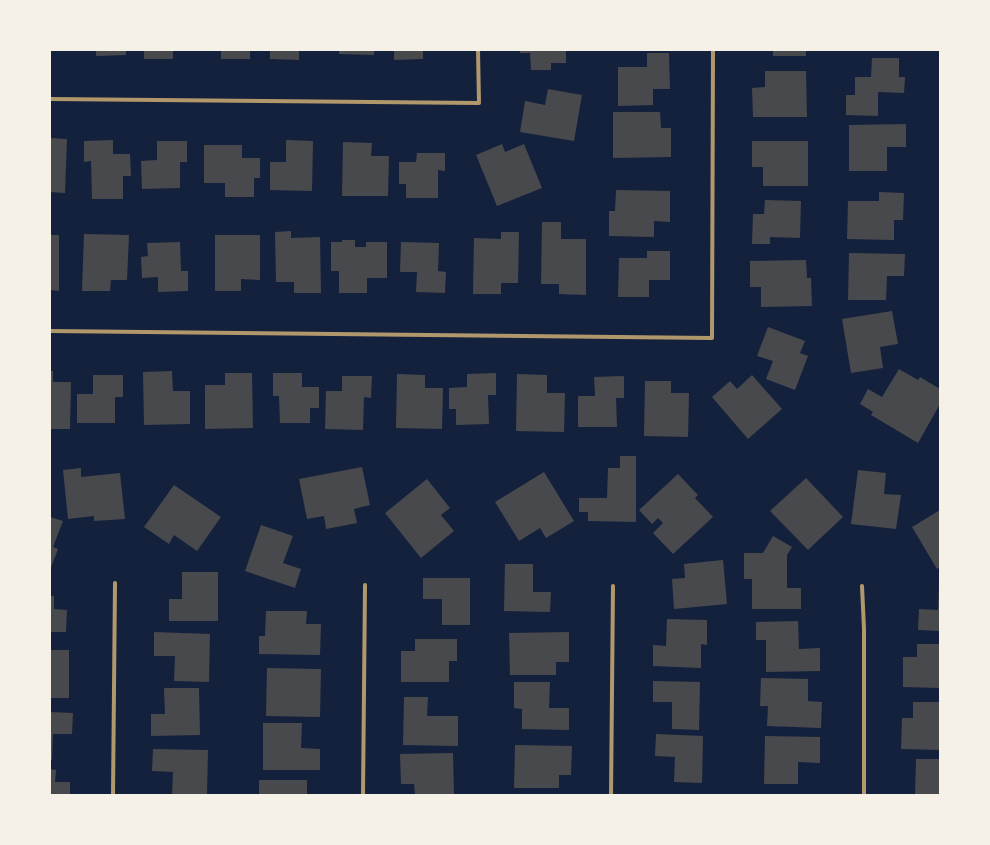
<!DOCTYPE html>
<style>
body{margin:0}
#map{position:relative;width:990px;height:845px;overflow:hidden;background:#14213d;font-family:Manrope,sans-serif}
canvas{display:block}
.frame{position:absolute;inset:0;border:51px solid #f6f1e7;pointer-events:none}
</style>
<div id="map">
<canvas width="990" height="845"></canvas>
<div class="frame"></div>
</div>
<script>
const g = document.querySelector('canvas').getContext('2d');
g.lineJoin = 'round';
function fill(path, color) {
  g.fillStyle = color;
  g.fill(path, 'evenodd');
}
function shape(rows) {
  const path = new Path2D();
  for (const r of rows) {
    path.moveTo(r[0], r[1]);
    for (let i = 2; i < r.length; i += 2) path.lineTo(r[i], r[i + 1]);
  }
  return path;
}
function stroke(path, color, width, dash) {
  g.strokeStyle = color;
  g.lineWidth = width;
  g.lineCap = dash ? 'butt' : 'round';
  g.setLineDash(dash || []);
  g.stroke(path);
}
const building = shape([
 [96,50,126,50,126,55,96,56],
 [144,50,173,50,173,59,144,59],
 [221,50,250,50,250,59,221,59],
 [270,50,299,50,299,60,270,59],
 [339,50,374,50,374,55,339,54],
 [394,50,423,50,423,59,394,60],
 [520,50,566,50,566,63,551,63,551,70,531,70,530,53,520,53],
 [773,50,806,50,806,56,773,56],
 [647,53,669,53,670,89,653,89,653,105,618,106,618,67,647,67],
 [872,58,899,58,899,77,905,77,904,93,878,92,878,116,846,115,846,95,855,95,855,77,871,77],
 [765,71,806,71,807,117,753,117,752,88,765,87],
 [548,89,582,95,574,141,520,132,525,101,545,105],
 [613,112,660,112,661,128,671,128,671,157,613,158],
 [906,124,906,147,887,147,887,171,849,171,849,125],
 [50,138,67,139,65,193,50,192],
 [113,140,113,154,130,154,131,176,123,176,123,199,92,199,91,161,84,162,84,141],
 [286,140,313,141,312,191,270,190,270,162,286,162],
 [157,141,187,141,187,162,180,162,180,188,142,189,141,161,157,160],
 [752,141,808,141,808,186,763,186,763,167,752,167],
 [343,142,372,143,371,156,389,156,388,196,342,196],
 [502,144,505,152,524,144,542,188,497,206,476,155],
 [204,145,242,145,242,158,260,158,260,178,254,178,254,197,225,197,225,183,204,183],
 [417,153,445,153,445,171,438,170,438,198,406,198,406,184,399,184,399,162,416,162],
 [616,190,670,191,670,222,654,221,654,237,609,236,609,211,615,211],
 [879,192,904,193,903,220,894,220,894,240,847,239,848,201,879,201],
 [765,200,801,201,800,238,770,237,770,244,752,244,753,214,764,214],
 [542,222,561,222,561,239,586,239,586,295,559,294,559,284,541,284],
 [291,231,291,238,320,237,321,293,294,293,294,282,276,282,275,232],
 [501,232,519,232,518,283,501,283,501,294,473,294,474,238,501,239],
 [84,234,129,235,127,280,111,280,110,291,82,291],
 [50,235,59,235,59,291,50,290],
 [215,235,260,235,260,280,241,279,241,291,215,291],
 [342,240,355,240,355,247,366,247,366,242,387,242,387,278,367,278,367,293,339,293,339,271,331,271,331,242,342,242],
 [180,242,181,271,188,271,188,291,158,292,158,277,142,278,141,257,148,256,147,243],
 [401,242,439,243,438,271,446,272,445,293,416,292,417,272,400,272],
 [647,251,670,251,670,280,649,280,649,297,618,297,619,258,647,258],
 [849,253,905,254,904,276,887,276,886,300,848,300],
 [806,260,807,278,811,278,812,306,761,307,761,287,750,287,750,261],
 [892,311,898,344,880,347,883,368,851,373,842,319],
 [768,327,805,341,800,353,808,356,795,390,766,379,773,361,757,356],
 [899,369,918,380,920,377,940,389,940,404,918,443,871,415,873,412,860,404,868,389,882,397],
 [50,371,53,371,53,382,71,382,70,429,50,429],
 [172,371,173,391,190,391,190,424,144,425,143,372],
 [225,373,252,373,253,428,205,429,205,385,225,385],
 [273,373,302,373,302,387,319,387,319,408,310,408,310,423,280,423,279,396,273,396],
 [496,373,496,395,488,395,489,424,456,425,456,409,449,409,449,388,467,387,467,374],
 [397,374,425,375,425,388,443,388,442,429,396,428],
 [517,374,547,375,547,393,565,393,564,432,516,431],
 [93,375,123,375,123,397,115,397,115,423,77,423,77,394,93,394],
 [752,375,782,409,748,439,712,397,730,381,737,389],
 [342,376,372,376,371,398,364,397,363,430,325,429,326,391,342,391],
 [624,376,624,398,616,398,617,427,578,427,578,396,595,396,594,377],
 [645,381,671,381,671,393,689,393,688,437,644,436],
 [620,456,636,456,636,522,588,521,588,512,579,512,579,498,607,498,608,468,620,468],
 [362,467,370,505,354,509,357,523,326,529,324,516,307,519,299,479],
 [81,468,81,477,120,473,125,519,94,521,94,516,68,519,63,470],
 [858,470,886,473,884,494,901,495,896,529,851,524],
 [544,472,574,521,546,538,540,528,519,541,495,502],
 [678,474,698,495,695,498,713,517,673,554,653,533,663,523,658,518,652,524,639,510],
 [806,478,843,517,808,550,770,511],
 [427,479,450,508,441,515,454,531,421,558,385,513],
 [174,485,221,517,197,551,174,535,169,544,144,527],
 [940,510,940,567,937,569,912,527],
 [50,517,63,521,53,547,58,549,50,570],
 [261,525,293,536,283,563,301,569,295,588,245,571],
 [773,536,792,547,787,555,787,588,801,588,801,609,752,609,752,579,744,579,744,553,763,553],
 [723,560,727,604,674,609,672,579,685,578,684,564],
 [505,564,533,564,533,592,551,592,550,612,504,611],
 [182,572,218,572,218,621,169,621,169,599,182,599],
 [423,578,470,578,470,625,442,625,442,599,423,599],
 [939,584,940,584,940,631,918,630,919,609,938,610],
 [50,596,54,596,54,609,67,610,66,632,50,632],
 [266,611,307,611,306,624,321,624,320,655,259,654,259,636,265,636],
 [667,619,707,620,707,645,701,644,701,668,653,666,653,645,666,646],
 [798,621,799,649,820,648,820,671,766,672,766,640,756,640,756,622],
 [154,632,210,634,209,682,174,681,175,656,154,656],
 [569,632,569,662,556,662,556,675,510,675,509,633],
 [415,639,457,639,457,661,449,661,449,682,401,682,401,651,415,651],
 [917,644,940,644,940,688,903,687,903,657,917,657],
 [50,650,69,650,69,698,50,698],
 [267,668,321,669,320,717,266,716],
 [761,678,808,679,808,701,822,702,821,728,767,726,768,706,760,706],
 [653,681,700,682,699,730,672,729,672,702,653,702],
 [514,682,550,682,549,708,569,708,569,730,522,729,522,709,514,708],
 [164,688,199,688,200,735,151,736,151,714,165,714],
 [404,697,428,697,427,716,458,716,458,746,403,745],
 [913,702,940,702,940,750,901,749,902,718,913,718],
 [50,712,73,713,72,734,53,734,52,760,50,760],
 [263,723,302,723,301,748,320,749,320,770,263,770],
 [656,734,703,736,702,783,674,782,675,757,655,756],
 [765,736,820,737,820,763,798,762,798,784,764,784],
 [515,745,572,746,571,775,559,775,559,788,514,788],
 [153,749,208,750,207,795,172,795,173,772,152,771],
 [453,753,454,795,415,795,414,784,401,784,400,754],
 [916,759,940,759,940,795,915,795],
 [50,769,56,770,55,782,70,782,70,795,50,795],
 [259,780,307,780,307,795,259,795]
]);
const minor = shape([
 [50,99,479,103,478,50],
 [50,331,712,338,713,50],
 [862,586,864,629,864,795],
 [113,795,115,583],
 [363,795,365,585],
 [611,795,613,586]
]);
fill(building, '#48494c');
stroke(minor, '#b1986c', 4);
</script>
